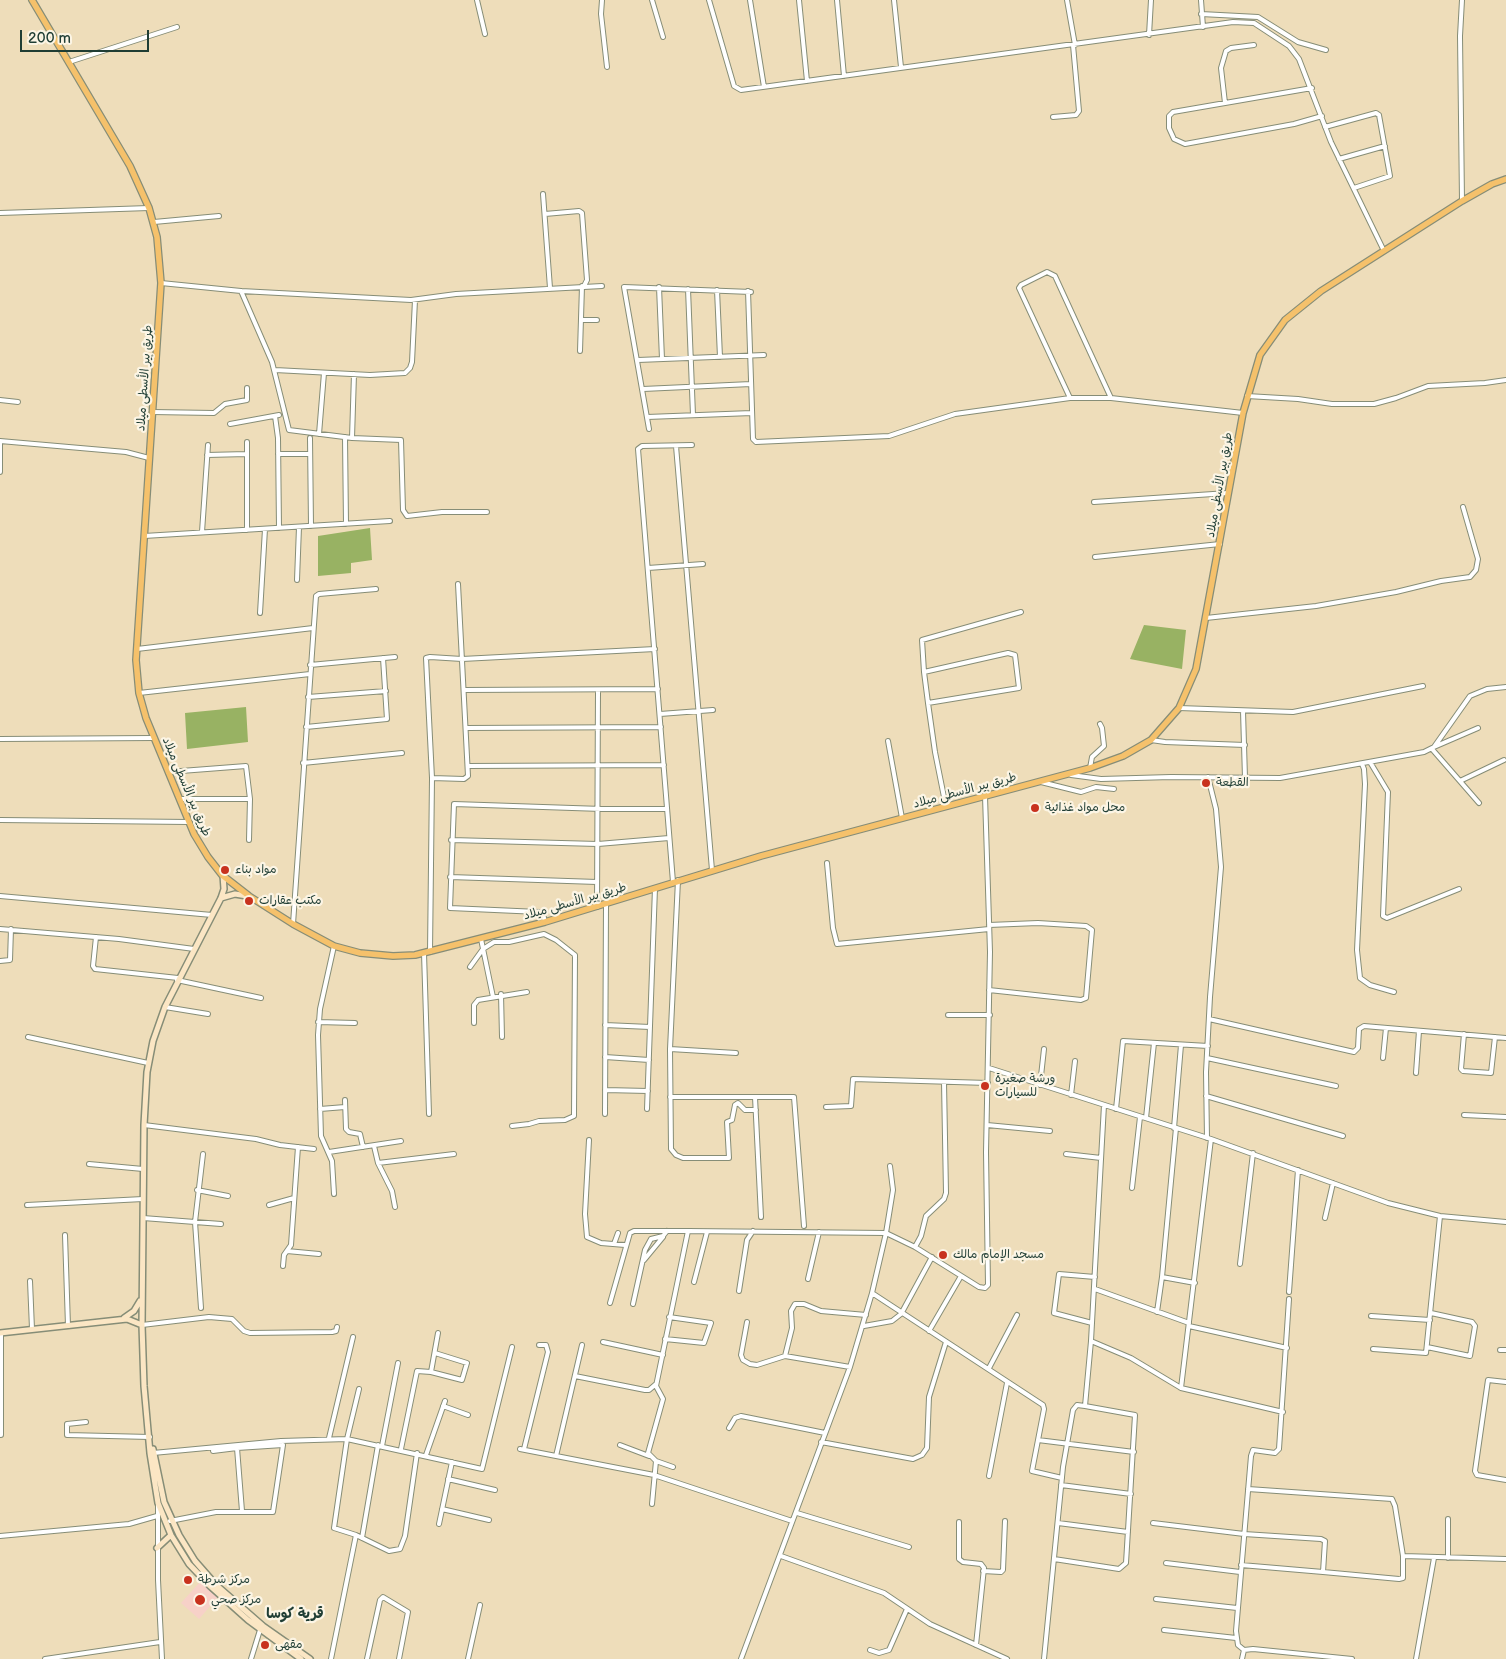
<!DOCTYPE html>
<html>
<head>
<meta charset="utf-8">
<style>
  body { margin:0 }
  #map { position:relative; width:1506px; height:1659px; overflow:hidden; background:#eeddba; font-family:"Balsamiq Sans",sans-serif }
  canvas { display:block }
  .scale { position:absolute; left:20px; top:30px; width:129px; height:22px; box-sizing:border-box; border:2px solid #1f3d34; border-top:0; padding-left:6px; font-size:15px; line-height:18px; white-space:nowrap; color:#1f3d34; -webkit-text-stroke:4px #fcf5e5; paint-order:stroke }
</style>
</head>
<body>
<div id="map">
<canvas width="1506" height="1659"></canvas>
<div class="scale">200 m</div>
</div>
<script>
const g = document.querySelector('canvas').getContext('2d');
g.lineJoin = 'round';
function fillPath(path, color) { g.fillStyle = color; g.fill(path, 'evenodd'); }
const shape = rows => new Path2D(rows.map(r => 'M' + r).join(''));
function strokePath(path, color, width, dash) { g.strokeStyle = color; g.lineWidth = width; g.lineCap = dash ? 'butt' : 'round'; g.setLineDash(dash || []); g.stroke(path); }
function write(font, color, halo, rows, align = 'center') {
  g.font = font + ' "Balsamiq Sans","Playpen Sans Arabic",sans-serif'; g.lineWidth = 4.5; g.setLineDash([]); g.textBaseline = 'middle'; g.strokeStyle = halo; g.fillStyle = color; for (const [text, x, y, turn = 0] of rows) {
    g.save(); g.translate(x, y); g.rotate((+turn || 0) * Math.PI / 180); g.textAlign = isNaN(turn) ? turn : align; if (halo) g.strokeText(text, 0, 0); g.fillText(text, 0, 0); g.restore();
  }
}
fillPath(shape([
  [200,1582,218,1597,199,1619,181,1603]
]), '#f7d1c8');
fillPath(shape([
  [370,528,372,560,351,563,351,573,318,576,318,536],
  [1144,625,1186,630,1182,669,1130,659],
  [246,707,248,742,187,749,185,713]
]), '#98b263');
const street = shape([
  [477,0,485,34],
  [602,0,601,14,607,67],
  [652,0,663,37],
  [709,0,734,86,741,90,1233,22,1254,23,1289,46,1299,59,1331,142,1384,251],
  [750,0,764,87],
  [799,0,807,81],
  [837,0,844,76],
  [894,0,901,67],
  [1067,0,1075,45],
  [1201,0,1203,27],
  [1462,0,1460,36,1462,201],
  [1201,14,1258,17,1298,42,1326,50],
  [1149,35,1151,0],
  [69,62,177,27],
  [1312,88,1173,112,1169,116,1169,128,1174,139,1185,144,1294,124,1322,116],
  [1225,103,1221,68,1226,51,1231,48,1254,45],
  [1053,117,1076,115,1079,111,1073,45],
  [1325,127,1376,113,1379,115,1390,176,1354,188],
  [1339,159,1385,146],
  [543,194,550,288],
  [0,213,149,208],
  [545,214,579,211,582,213,587,280,584,286],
  [154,222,219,216],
  [161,283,241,291,411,300,456,294,602,286],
  [659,287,662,359],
  [688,289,693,415],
  [717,290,720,357],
  [241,291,272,362,289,430,352,438,401,440,403,510,407,516,442,512,487,512],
  [748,291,753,439,756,442,889,436,955,414,1070,398,1111,398,1243,413],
  [581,320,597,320],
  [580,351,582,286],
  [638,360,764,355],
  [275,370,370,375,405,373,410,368,412,362,415,300],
  [643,389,751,384],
  [1247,396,1298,399,1332,404,1374,404,1396,398,1428,386,1485,383,1506,380],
  [1070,398,1019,288,1021,285,1047,272,1055,276,1111,398],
  [0,400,18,402],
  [152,412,214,413,225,404,247,400,247,388],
  [275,416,278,438,279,528],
  [647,417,752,413],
  [230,424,279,415],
  [649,429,624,287,751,292],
  [319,434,324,373],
  [345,437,346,524],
  [310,438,311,526],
  [352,438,354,374],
  [0,441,126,452,149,458],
  [247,442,247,530],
  [676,446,712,870],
  [278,454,310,454],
  [207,455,247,454],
  [0,472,0,441],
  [1094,502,1228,493],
  [202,532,208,445],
  [144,536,390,521],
  [1095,557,1220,544],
  [648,568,703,564],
  [297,580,299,527],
  [260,613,265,529],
  [1206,618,1316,606,1396,592,1441,581,1470,577,1476,570,1478,559,1463,507],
  [137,649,313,628],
  [310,665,395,657],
  [924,672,922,640,1021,612],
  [464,690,658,689],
  [139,693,310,674],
  [308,697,386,691],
  [928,703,1019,688,1015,655,1008,653,924,672,928,703,935,752,946,807],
  [1179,708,1293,712,1423,686],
  [1243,711,1245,778],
  [660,714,713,710],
  [306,727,387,719,383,658],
  [466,728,661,727],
  [0,739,154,738],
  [1151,740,1165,742,1245,745],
  [888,741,902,818],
  [1434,747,1478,728],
  [1432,749,1479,803],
  [1370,762,1388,792,1383,916,1387,918,1459,889],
  [303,763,402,753],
  [1362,764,1364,769,1365,784,1357,950,1360,978,1370,985,1394,992],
  [468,766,664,765],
  [1090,768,1092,757,1104,746,1102,728,1100,724],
  [168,772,246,766,250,799,249,840],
  [1071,775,1101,779,1171,777,1280,778,1424,752,1434,747,1470,696,1487,689,1506,687],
  [432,778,464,779,468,776,458,584],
  [1460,781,1504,760],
  [1041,782,1081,792,1096,787,1114,789],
  [180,799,250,799],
  [0,820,189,822],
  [451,840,598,844,669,838],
  [827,863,833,928,837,944,989,929],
  [450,877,597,882],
  [678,880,670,1049,671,1149,676,1155,683,1158,729,1158,727,1122,732,1120,735,1105,738,1103,745,1110,756,1110],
  [673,882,638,449,642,446,692,445],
  [0,896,212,915],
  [597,907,598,690],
  [545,922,543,914,539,912,450,908,454,804,602,809,666,809],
  [293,924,316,596,319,594,376,589],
  [989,925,1038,923,1086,926,1092,930,1086,998,1081,1000,989,990],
  [0,929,119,939,194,949],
  [96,937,93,966,95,969,178,978],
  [481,939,493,997],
  [430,952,432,778,426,658,430,657,462,659,655,649],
  [424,953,429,1114],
  [0,961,10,960,11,929],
  [470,967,483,949,494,942,509,942,544,934,556,940,575,955,574,1116,565,1120,539,1121,529,1124,512,1126],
  [177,980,261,998],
  [501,994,502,1037],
  [165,1007,208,1014],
  [948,1015,990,1015],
  [1209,1019,1354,1052,1358,1048,1359,1029,1364,1026,1506,1038],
  [318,1022,355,1023],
  [474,1023,474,1005,478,1000,527,992],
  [605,1025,650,1027],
  [1464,1034,1461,1069,1463,1071,1491,1073,1495,1037],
  [28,1037,148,1063],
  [670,1049,736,1053],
  [605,1057,649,1060],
  [1207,1058,1336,1086],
  [1383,1058,1386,1028],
  [989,1068,1211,1139,1388,1203,1440,1216,1506,1222],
  [1416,1073,1419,1031],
  [1040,1085,1044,1049],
  [605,1090,648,1091],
  [1071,1095,1075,1061],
  [1206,1096,1343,1136],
  [670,1097,794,1097,804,1226],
  [755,1097,761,1217],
  [345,1100,346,1129,349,1132,360,1134,363,1147],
  [1104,1105,1091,1341,1131,1358,1181,1388,1283,1412],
  [826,1107,851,1106,853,1079,988,1083],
  [320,1109,345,1107],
  [647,1109,655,888],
  [1116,1109,1123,1041,1208,1046],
  [605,1114,606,904],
  [1464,1115,1506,1117],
  [1146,1118,1154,1043],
  [144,1125,256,1139,280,1145,314,1149],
  [987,1125,1050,1131],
  [1174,1128,1181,1045],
  [1176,1128,1162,1277,1195,1283],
  [1207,1138,1206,1072,1210,997,1221,867,1216,809,1208,777],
  [589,1140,585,1214,587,1237,601,1243,625,1245],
  [374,1146,378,1163,392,1191,395,1207],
  [329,1152,401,1141],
  [1066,1154,1101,1158],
  [378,1163,454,1154],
  [89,1164,143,1169],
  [890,1166,893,1190,886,1233,872,1293,1043,1405,1044,1409,1032,1471,1062,1478],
  [1132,1188,1140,1117],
  [197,1190,228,1196],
  [334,1194,332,1161,321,1136,318,1035,320,1009,334,946],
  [27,1205,143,1199],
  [269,1205,294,1198],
  [143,1218,221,1224],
  [1325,1218,1333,1183],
  [65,1235,68,1326],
  [614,1244,618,1233],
  [915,1247,921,1236,926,1216,944,1199,946,1193,944,1082],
  [287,1251,319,1254],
  [644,1260,663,1237],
  [1240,1264,1253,1153],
  [283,1266,284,1255,291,1245,298,1147],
  [808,1279,819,1232],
  [30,1281,32,1329],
  [694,1282,707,1232],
  [1095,1289,1189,1323],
  [739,1291,747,1240,753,1231],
  [1289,1292,1298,1170],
  [610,1303,630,1233,634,1231,688,1231],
  [633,1304,645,1250,651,1239,663,1236,667,1231],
  [201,1308,195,1222,203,1154],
  [1157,1312,1162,1277],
  [1371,1316,1430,1320],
  [747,1322,741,1355,743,1360,750,1364,757,1365,785,1356,850,1367],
  [1092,1323,1054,1313,1059,1274,1095,1277],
  [142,1325,209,1317,232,1319,244,1331,250,1333,332,1332,336,1331,337,1327],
  [864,1326,892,1321,901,1314,932,1257],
  [1189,1326,1287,1348],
  [929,1331,961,1276],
  [665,1339,704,1343,711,1323,669,1317],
  [603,1342,663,1355],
  [1427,1347,1470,1356,1475,1326,1472,1322,1431,1313],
  [1373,1349,1426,1353,1440,1216],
  [1500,1350,1506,1350],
  [785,1356,792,1328,791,1311,795,1304,804,1304,821,1311,866,1315],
  [989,1368,1017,1315],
  [431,1372,462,1380,467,1363,435,1353],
  [575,1376,645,1390,649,1390,656,1384],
  [1506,1382,1488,1380,1475,1471,1477,1475,1506,1480],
  [1181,1388,1211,1139],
  [359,1389,347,1439,334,1528,356,1535,389,1551,400,1549,405,1536,417,1453],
  [443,1406,468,1415],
  [86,1422,67,1424,67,1435,150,1437],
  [729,1428,735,1418,741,1416,825,1433],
  [1,1435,1,1333],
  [329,1438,353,1337],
  [1038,1440,1134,1452],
  [821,1442,913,1459,922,1455,927,1448,929,1397,946,1342],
  [620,1445,649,1456],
  [382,1446,398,1363],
  [401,1449,417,1371,431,1372,438,1333],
  [520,1449,654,1475,792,1521],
  [524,1449,548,1352,546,1345,539,1345],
  [213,1451,237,1448],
  [153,1453,281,1441,347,1439,482,1469,512,1347],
  [426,1455,445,1401],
  [556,1456,582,1345],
  [656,1461,673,1467],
  [989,1476,1007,1383],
  [448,1479,495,1490],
  [1061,1485,1131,1494],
  [1248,1489,1392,1499,1395,1506,1403,1556,1403,1578,1399,1579,1323,1572],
  [652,1504,656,1461,648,1453,663,1399,656,1386,688,1231,886,1233,915,1247,979,1287,985,1288,988,1285,986,1152,990,952,985,796],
  [158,1505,158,1580,162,1659],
  [442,1509,489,1520],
  [797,1513,909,1547],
  [170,1521,216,1512,273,1512,283,1445,237,1448,242,1511],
  [959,1522,959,1559,963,1562,981,1564,984,1568,976,1645],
  [1058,1523,1128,1532],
  [1153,1523,1244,1534,1321,1539,1325,1541,1323,1572,1241,1565],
  [439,1524,452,1462],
  [0,1536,129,1524,157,1516],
  [362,1538,378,1445],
  [781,1556,884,1593,930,1624,1007,1659],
  [1403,1556,1506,1559],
  [1448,1558,1448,1519],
  [1054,1559,1119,1569,1126,1563,1135,1415,1085,1406],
  [1166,1563,1240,1572],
  [983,1571,1001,1572,1003,1570,1005,1521],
  [1156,1599,1237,1608],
  [1164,1630,1236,1638],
  [870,1650,879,1653,889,1650,907,1609],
  [1244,1650,1238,1645,1236,1631,1251,1456,1253,1450,1275,1453,1279,1449,1289,1299],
  [45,1659,160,1642],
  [251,1659,260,1630],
  [331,1659,356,1535],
  [367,1659,380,1600,383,1597,408,1612,399,1659],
  [468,1659,480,1605],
  [741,1659,850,1367,872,1293],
  [1044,1659,1063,1467,1073,1410,1077,1405,1085,1406,1091,1341],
  [1242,1659,1244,1650,1253,1649,1352,1659],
  [1416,1659,1434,1558]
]);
const secondary = shape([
  [223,875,224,889,221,898,165,1007,153,1041,147,1072,144,1125,142,1325,144,1386,150,1453,158,1503,171,1535,189,1564,210,1586,248,1620,301,1659],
  [221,898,235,894,247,896],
  [124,1318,134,1311,140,1301],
  [0,1333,127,1319,142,1325],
  [153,1449,164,1502,179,1535,195,1561,216,1585,263,1626,310,1659],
  [157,1548,171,1535]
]);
const primary = shape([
  [32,0,130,166,149,208,157,237,161,283,136,660,139,693,146,718,194,834,208,857,222,875,249,896,293,924,334,946,360,953,393,956,415,955,545,922,761,856,1090,768,1123,756,1151,740,1179,708,1196,669,1243,413,1260,355,1285,320,1321,291,1462,201,1492,184,1506,179]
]);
strokePath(street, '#868d77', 6);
strokePath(secondary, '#868d77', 8);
strokePath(primary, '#868d77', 8);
strokePath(street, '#fff', 4);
strokePath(secondary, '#fbe6c4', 5);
strokePath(primary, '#f5c16b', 5.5);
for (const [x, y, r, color] of [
  [1206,783,5,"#c8321e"],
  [1035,808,5,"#c8321e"],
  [225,870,5,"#c8321e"],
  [249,901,5,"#c8321e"],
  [985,1086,5,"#c8321e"],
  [943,1255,5,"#c8321e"],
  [188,1580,5,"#c8321e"],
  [200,1600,6,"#c8321e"],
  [265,1645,5,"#c8321e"]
]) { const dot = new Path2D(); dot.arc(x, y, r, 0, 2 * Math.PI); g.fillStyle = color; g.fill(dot); strokePath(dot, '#fcf5e5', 2); }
write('12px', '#1f3d34', '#fcf5e5', [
  ["طريق بير الأسطى ميلاد",145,378,-86],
  ["طريق بير الأسطى ميلاد",1220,485,-80],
  ["طريق بير الأسطى ميلاد",186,787,67],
  ["طريق بير الأسطى ميلاد",965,791,-15],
  ["طريق بير الأسطى ميلاد",575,902,-16]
]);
write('12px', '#1f3d34', '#fcf5e5', [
  ["القطعة",1216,783],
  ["محل مواد غذائية",1045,808],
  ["مواد بناء",235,870],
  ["مكتب عقارات",259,901],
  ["ورشة صغيرة",995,1079],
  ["للسيارات",995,1093],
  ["مسجد الإمام مالك",953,1255],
  ["مركز شرطة",198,1580],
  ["مركز صحي",211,1600],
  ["مقهى",275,1645]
], 'left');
write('bold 14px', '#1f3d34', '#fcf5e5', [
  ["قرية كوسا",295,1614]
]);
</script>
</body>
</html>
